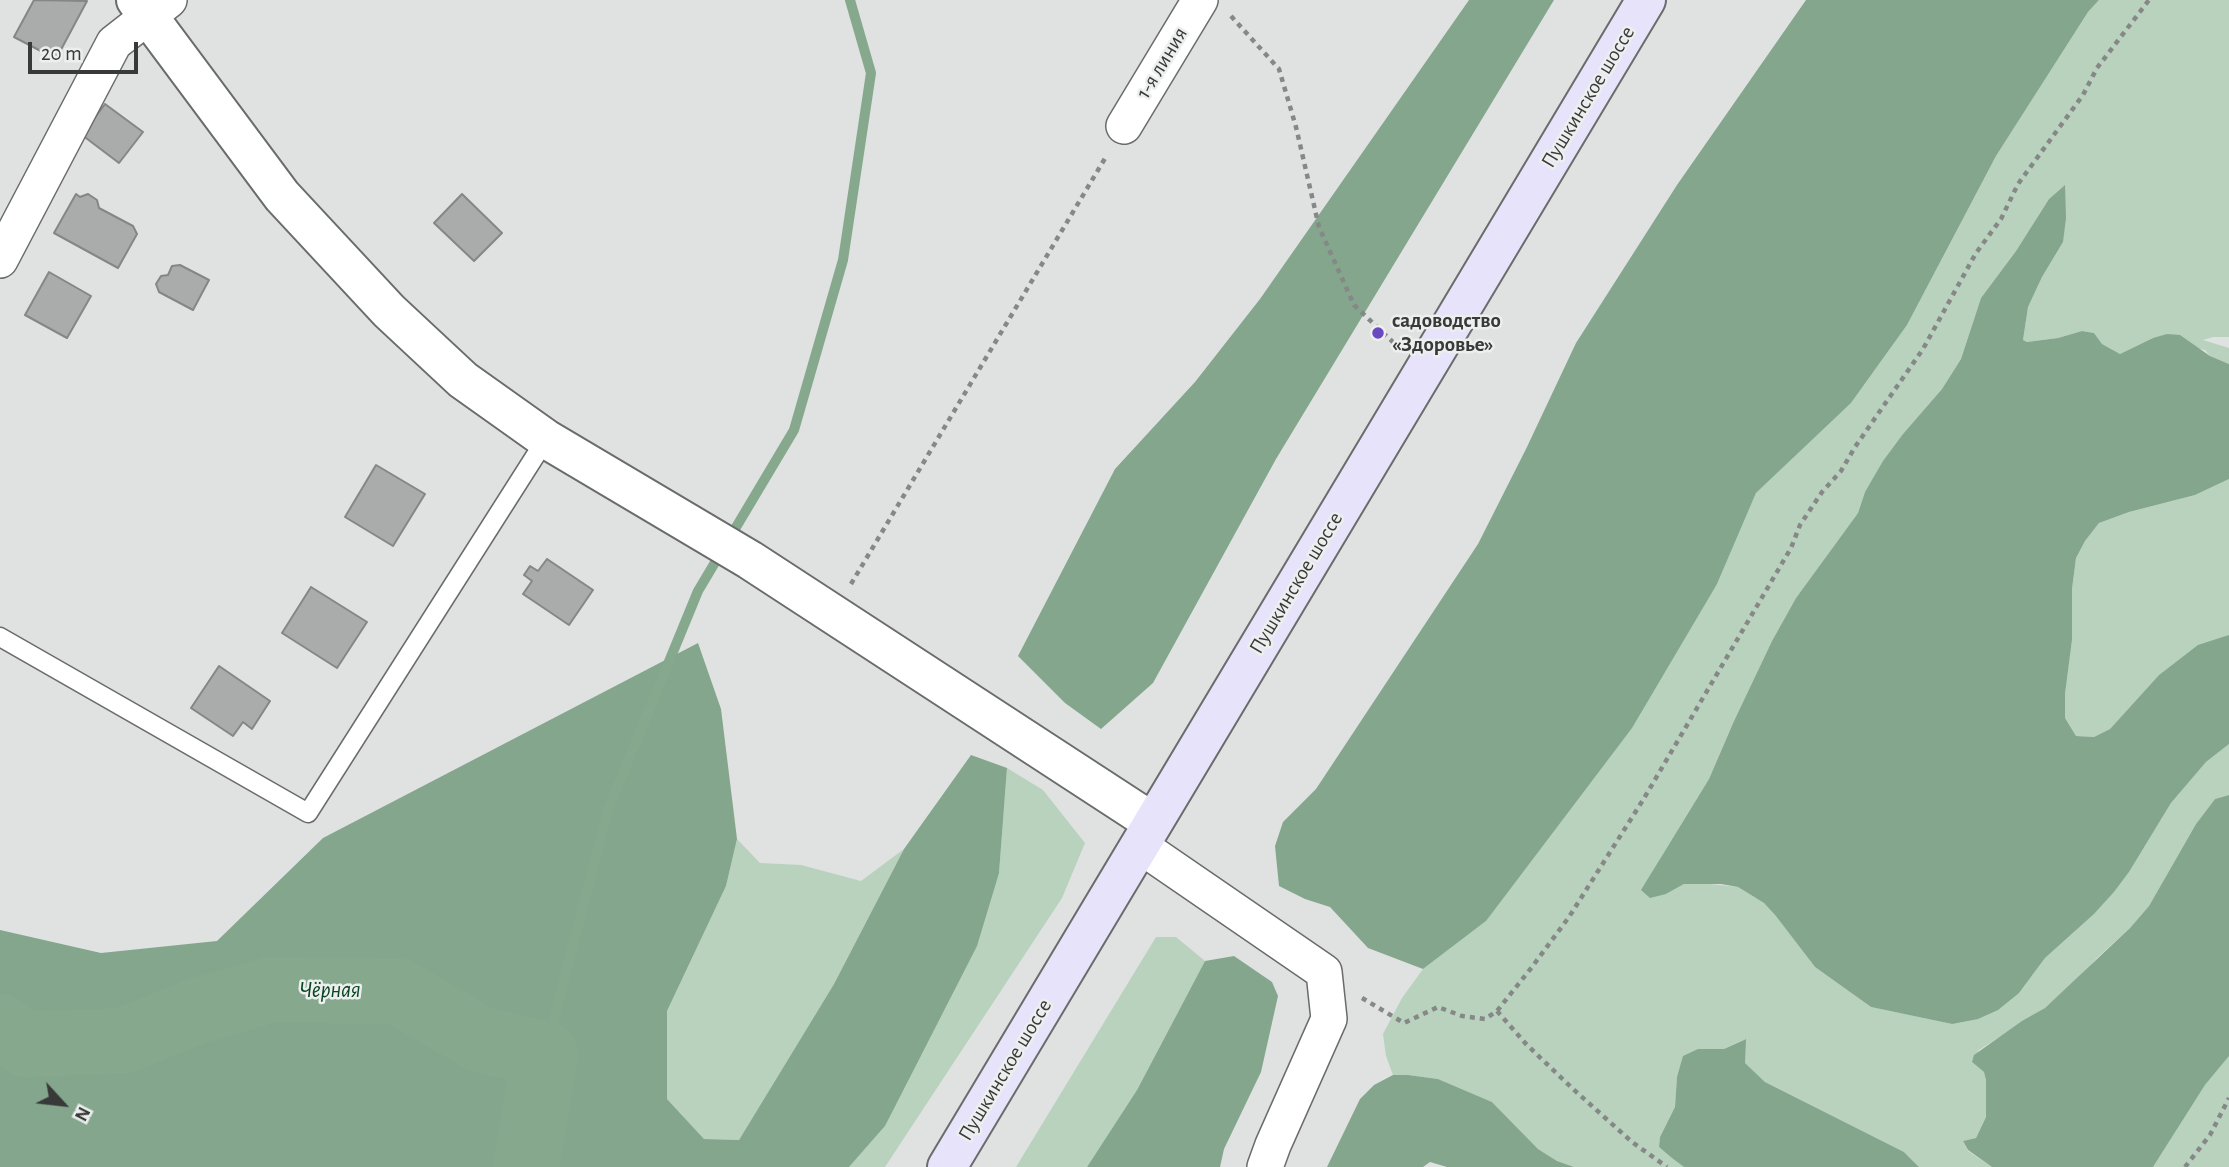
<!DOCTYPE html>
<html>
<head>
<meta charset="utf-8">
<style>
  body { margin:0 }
  #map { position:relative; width:2229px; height:1167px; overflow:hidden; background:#dfe2e0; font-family:"Alegreya Sans",sans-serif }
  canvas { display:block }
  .north { position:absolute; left:28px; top:1069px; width:70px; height:70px; -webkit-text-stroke:5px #ecefed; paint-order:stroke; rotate:117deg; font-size:19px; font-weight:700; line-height:28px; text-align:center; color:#383939 }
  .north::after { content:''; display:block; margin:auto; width:24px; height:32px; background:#383939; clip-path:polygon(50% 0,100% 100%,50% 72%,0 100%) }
  .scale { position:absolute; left:28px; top:42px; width:110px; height:32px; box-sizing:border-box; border:4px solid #383939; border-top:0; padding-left:9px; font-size:21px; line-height:24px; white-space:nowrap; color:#383939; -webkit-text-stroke:5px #ecefed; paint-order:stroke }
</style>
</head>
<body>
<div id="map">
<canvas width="2229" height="1167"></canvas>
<div class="north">N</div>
<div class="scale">20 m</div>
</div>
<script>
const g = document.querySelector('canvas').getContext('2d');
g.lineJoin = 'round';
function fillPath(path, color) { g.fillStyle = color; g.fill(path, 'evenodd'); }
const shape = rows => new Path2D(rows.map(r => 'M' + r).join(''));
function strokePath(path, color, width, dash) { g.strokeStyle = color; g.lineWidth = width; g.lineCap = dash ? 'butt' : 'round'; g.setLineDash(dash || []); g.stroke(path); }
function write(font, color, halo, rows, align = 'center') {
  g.font = font + ' "Alegreya Sans",sans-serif'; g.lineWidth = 5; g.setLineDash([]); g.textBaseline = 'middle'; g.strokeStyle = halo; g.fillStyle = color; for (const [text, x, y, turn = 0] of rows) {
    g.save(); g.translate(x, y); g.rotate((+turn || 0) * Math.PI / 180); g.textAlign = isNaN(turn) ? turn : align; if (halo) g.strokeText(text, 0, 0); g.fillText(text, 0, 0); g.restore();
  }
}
fillPath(shape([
  [2099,0,2229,0,2229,337,2213,337,2203,340,2229,348,2229,364,2210,356,2205,350,2153,338,2120,354,2102,344,2094,333,2082,331,2058,338,2027,342,2023,340,2028,307,2042,277,2063,242,2064,186,2049,199,2016,251,1981,298,1961,359,1942,389,1903,434,1865,492,1858,513,1796,598,1772,641,1734,721,1709,779,1660,859,1666,894,1684,884,1701,883,1738,887,1764,903,1777,916,1815,967,1871,1007,1952,1024,2019,993,2045,958,2094,914,2114,892,2129,872,2171,803,2206,762,2229,744,2229,795,2215,799,2196,824,2149,906,2130,928,2097,958,2072,985,2045,1008,1979,1050,1972,1062,1984,1072,1986,1080,1986,1117,1976,1138,1963,1141,1968,1151,1992,1167,1919,1167,1904,1152,1765,1082,1745,1063,1745,1039,1724,1049,1698,1049,1677,1077,1675,1107,1660,1137,1659,1147,1684,1167,1574,1167,1557,1161,1538,1149,1492,1102,1438,1079,1408,1075,1393,1075,1386,1056,1383,1034,1402,998,1423,969,1486,921,1717,584,1756,493,1851,403,1907,325,1996,156,2088,12],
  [2229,479,2229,635,2183,657,2159,675,2110,729,2094,737,2076,736,2065,718,2065,694,2072,640,2072,589,2076,558,2085,541,2099,523,2129,512,2195,495],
  [1007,768,1043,790,1085,843,1062,898,885,1167,849,1167,885,1126,999,873],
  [737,839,760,863,801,865,861,881,904,849,834,984,739,1140,704,1139,667,1099,667,1011,726,886],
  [1156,937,1176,937,1205,961,1137,1090,1087,1167,1016,1167],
  [2229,1056,2229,1167,2153,1167,2205,1085]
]), '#b8d2be');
fillPath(shape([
  [1469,0,1554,0,1276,459,1153,683,1101,729,1065,703,1018,656,1115,469,1195,382,1260,299],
  [1806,0,2099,0,2088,12,1996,156,1907,325,1851,403,1756,493,1717,584,1632,728,1486,921,1423,969,1368,948,1330,907,1305,899,1279,886,1275,846,1283,822,1316,789,1478,544,1526,449,1576,343,1677,185],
  [2065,185,2066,218,2063,242,2042,277,2028,307,2023,340,2027,342,2058,338,2082,331,2094,333,2102,344,2120,354,2153,338,2167,334,2180,335,2210,356,2229,364,2229,479,2195,495,2129,512,2099,523,2085,541,2076,558,2072,589,2072,640,2065,694,2065,718,2076,736,2094,737,2110,729,2159,675,2198,645,2229,635,2229,744,2206,762,2171,803,2129,872,2114,892,2094,914,2045,958,2019,993,1998,1010,1978,1019,1952,1024,1871,1007,1815,967,1776,916,1764,903,1738,887,1721,884,1684,884,1666,894,1650,898,1641,890,1709,779,1734,721,1772,641,1796,598,1858,513,1865,492,1883,461,1903,434,1942,389,1961,359,1981,298,2016,251,2049,199],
  [698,643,721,709,737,839,726,886,667,1011,667,1099,704,1139,739,1140,834,984,904,849,971,755,1007,768,999,873,977,946,885,1126,849,1167,0,1167,0,930,101,953,217,941,323,838],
  [2229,795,2229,1056,2205,1085,2153,1167,1992,1167,1968,1150,1963,1141,1976,1138,1986,1117,1986,1080,1984,1072,1972,1062,1974,1055,2022,1021,2045,1008,2130,928,2149,906,2196,824,2215,799],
  [1234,956,1272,982,1278,996,1261,1072,1224,1149,1220,1167,1087,1167,1137,1090,1205,961],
  [1746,1039,1745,1063,1765,1082,1904,1152,1919,1167,1684,1167,1672,1158,1659,1147,1660,1137,1675,1107,1677,1077,1683,1056,1698,1049,1724,1049],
  [1393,1075,1408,1075,1438,1079,1492,1102,1538,1149,1557,1161,1574,1167,1447,1167,1430,1162,1423,1167,1327,1167,1360,1099,1374,1085]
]), '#83a68c');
strokePath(shape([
  [545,1054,608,810,698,591,794,430,843,260,871,73,850,0]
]), '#86a98e', 10);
strokePath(shape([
  [0,1027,26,1044,123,1041,197,1011,270,990,398,991,482,1040,545,1054,526,1167]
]), '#86a98e', 66);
const building = shape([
  [34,0,87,1,56,59,14,37,34,0],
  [105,104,143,132,119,163,82,135,105,104],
  [76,194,80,197,88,194,97,200,99,208,133,226,137,234,118,268,54,233,76,194],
  [462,194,502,233,474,261,434,223,462,194],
  [180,265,209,280,193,310,159,292,156,284,161,276,168,275,172,266,180,265],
  [49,272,91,296,67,338,25,315,49,272],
  [376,465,425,494,393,546,345,517,376,465],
  [547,559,593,590,569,625,523,594,532,581,524,575,530,566,538,571,547,559],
  [311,587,367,622,337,668,282,633,311,587],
  [219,666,270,701,252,729,243,722,233,736,191,708,219,666]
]);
fillPath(building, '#a9acaa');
strokePath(building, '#848785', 2);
const service = shape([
  [0,637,308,813,546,439]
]);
const minor = shape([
  [1124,126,1200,0],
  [0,260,114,43,169,0],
  [1139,845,1324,972,1329,1019,1273,1145,1265,1167]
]);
const tertiary = shape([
  [136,0,282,196,389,311,463,380,546,439,750,560,1152,822]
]);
const secondary = shape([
  [947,1167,1646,0]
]);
strokePath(service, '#6a6c6b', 21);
strokePath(minor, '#6a6c6b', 38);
strokePath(tertiary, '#6a6c6b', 42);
strokePath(secondary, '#6a6c6b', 42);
strokePath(shape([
  [1231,16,1279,69,1296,127,1319,227,1354,305,1397,346],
  [851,584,1107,155],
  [1362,998,1404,1023,1438,1007,1462,1016,1485,1019,1497,1011,1532,967,1569,917,1643,800,1791,548,1800,525,1822,492,1841,471,1855,447,1923,349,1976,253,2001,219,2018,184,2083,95,2097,68,2149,0],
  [1497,1011,1526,1044,1572,1088,1632,1142,1667,1167],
  [2185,1167,2210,1135,2229,1098]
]), '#868887', 4.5, [5, 5]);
strokePath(service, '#fff', 18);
strokePath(minor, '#fff', 35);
strokePath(tertiary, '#fff', 38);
strokePath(secondary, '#e7e3fb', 38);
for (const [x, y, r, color] of [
  [1378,333,7,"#6849c2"]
]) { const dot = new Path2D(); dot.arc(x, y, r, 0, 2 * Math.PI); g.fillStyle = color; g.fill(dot); strokePath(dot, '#ecefed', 2.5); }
write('21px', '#383939', '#ecefed', [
  ["1-я линия",1162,63,-59],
  ["Пушкинское шоссе",1588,97,-59],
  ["Пушкинское шоссе",1296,583,-59],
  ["Пушкинское шоссе",1005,1070,-59]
]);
write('bold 21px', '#383939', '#ecefed', [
  ["садоводство",1392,321],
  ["«Здоровье»",1392,345]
], 'left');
write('italic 23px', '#074422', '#ecefed', [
  ["Чёрная",330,990]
]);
</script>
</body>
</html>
